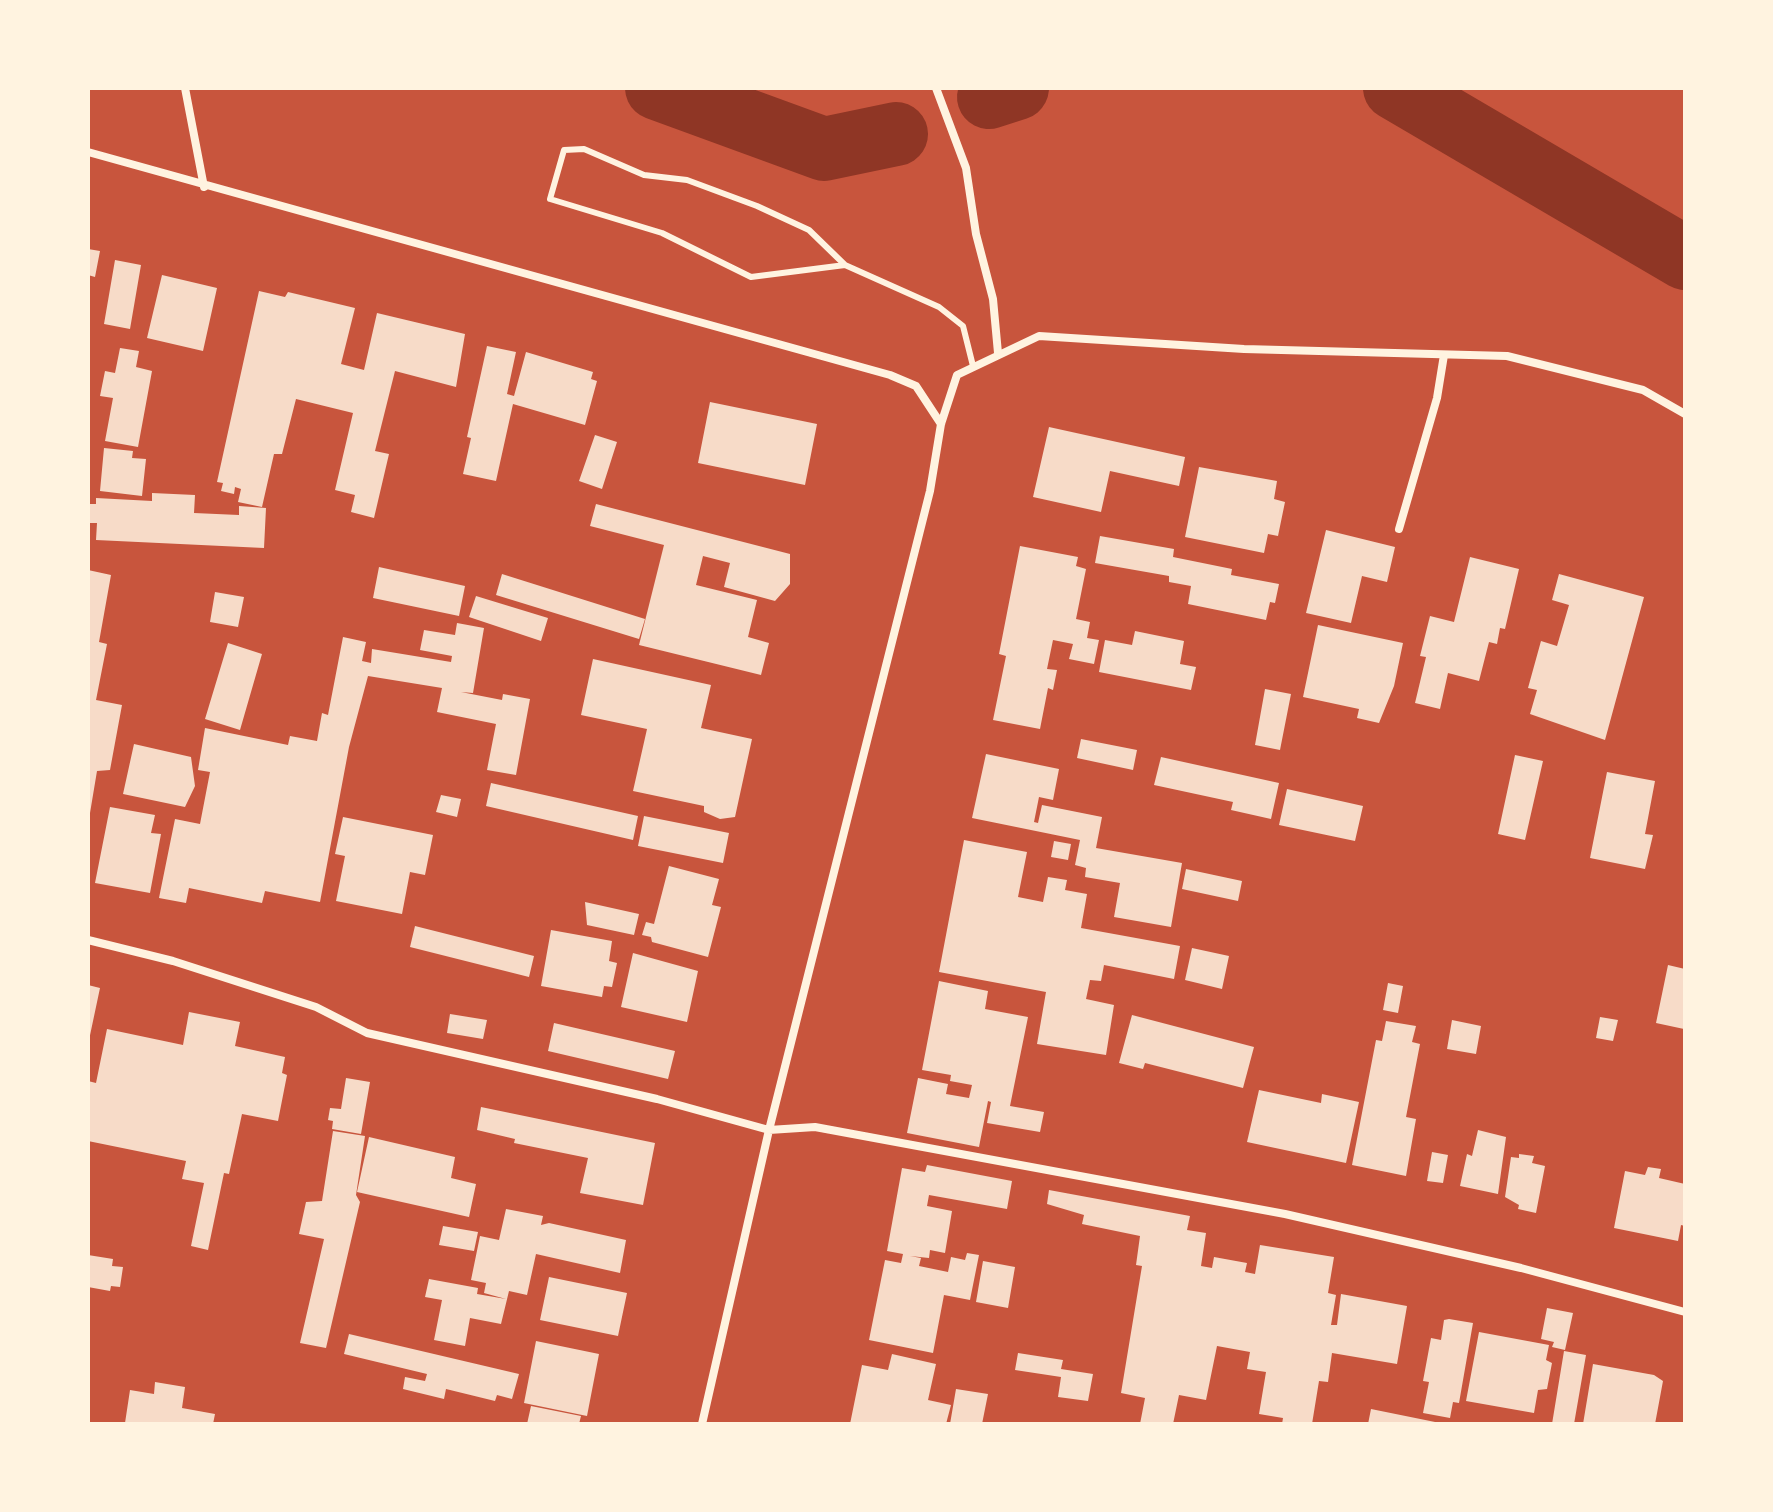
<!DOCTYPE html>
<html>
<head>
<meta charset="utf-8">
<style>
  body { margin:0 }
  #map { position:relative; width:1773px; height:1512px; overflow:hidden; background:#c8553d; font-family:Lato,sans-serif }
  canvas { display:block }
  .frame { position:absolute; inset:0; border:90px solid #fff3e0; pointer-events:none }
</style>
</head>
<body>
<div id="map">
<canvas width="1773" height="1512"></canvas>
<div class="frame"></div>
</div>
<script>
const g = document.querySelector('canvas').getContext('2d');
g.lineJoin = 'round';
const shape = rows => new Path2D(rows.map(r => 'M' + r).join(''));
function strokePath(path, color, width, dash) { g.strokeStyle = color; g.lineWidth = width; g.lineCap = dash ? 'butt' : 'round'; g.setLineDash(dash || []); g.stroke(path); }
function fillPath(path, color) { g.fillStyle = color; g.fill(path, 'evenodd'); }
strokePath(shape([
  [657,88,824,149,896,134],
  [1395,88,1685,258],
  [989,97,1017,88]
]), '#8f3625', 64);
fillPath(shape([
  [88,249,100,251,95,277,88,275],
  [115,260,141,265,130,329,104,324],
  [162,275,217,288,203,351,147,338],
  [259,291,285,297,288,292,355,308,341,364,364,370,377,313,465,334,456,387,395,371,375,451,389,454,374,518,351,512,355,495,335,490,353,413,296,399,282,454,274,454,262,507,238,502,241,489,235,487,234,494,221,491,223,483,217,482],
  [487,346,516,352,507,394,514,396,526,352,593,372,591,379,597,381,585,425,513,404,496,481,463,474,471,438,467,437],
  [120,348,139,351,136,367,152,371,138,447,105,441,113,398,100,396,105,371,115,373],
  [710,402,817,424,805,485,698,463],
  [1049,427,1185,457,1179,486,1110,471,1101,512,1033,497],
  [595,435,617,442,602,489,579,481],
  [104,448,133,451,132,458,146,459,142,496,100,491],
  [1199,467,1277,481,1274,499,1285,502,1278,536,1268,534,1264,553,1185,537],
  [152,493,195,495,194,513,239,515,239,506,266,508,264,548,96,540,97,523,88,523,88,504,96,504,96,498,152,501],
  [596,504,790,554,790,584,775,601,724,587,730,563,703,556,696,585,757,600,748,637,769,643,761,675,639,645,664,545,590,526],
  [1326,530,1395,547,1387,582,1362,576,1351,623,1306,613],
  [1100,536,1174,549,1173,557,1232,569,1231,575,1279,584,1275,603,1270,602,1266,620,1188,604,1191,586,1169,582,1169,576,1095,563],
  [1020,546,1078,557,1076,566,1086,569,1076,619,1090,622,1087,638,1099,640,1094,664,1069,659,1073,644,1053,640,1047,669,1057,670,1053,690,1048,688,1040,729,993,720,1006,656,999,654],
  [1470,557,1519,569,1505,629,1500,628,1497,644,1489,642,1479,681,1448,673,1440,709,1415,703,1426,657,1420,656,1430,616,1454,622],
  [379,567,465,586,459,616,373,598],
  [88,570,111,575,99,642,107,644,96,700,122,705,110,770,97,771,90,813],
  [502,574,645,619,639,639,496,595],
  [1559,574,1644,597,1605,740,1530,714,1537,690,1528,688,1541,641,1557,646,1569,605,1552,600],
  [215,592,244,597,238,627,210,622],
  [476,596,548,618,541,641,469,617],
  [457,623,484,628,473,693,461,692,502,700,503,694,530,699,516,775,487,770,496,724,437,712,442,688,368,676,349,747,320,902,265,891,262,903,189,888,186,903,159,898,175,819,200,824,210,772,198,770,205,728,288,745,290,736,317,741,322,713,328,715,343,637,366,642,362,661,371,663,372,649,451,662,452,656,420,650,424,630,455,635],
  [1318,625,1403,643,1394,686,1379,723,1357,718,1359,709,1303,697],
  [1135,631,1184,641,1180,664,1196,667,1191,690,1099,672,1105,640,1132,645],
  [228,643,262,654,240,730,205,719],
  [593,659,711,685,701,728,752,739,735,817,720,819,704,812,704,806,633,791,647,729,581,715],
  [1265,689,1291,694,1280,750,1255,745],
  [1081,739,1137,750,1133,770,1077,758],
  [134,744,191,757,195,786,185,807,123,794],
  [986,754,1059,769,1053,800,1039,797,1034,822,1038,823,1042,805,1102,817,1096,848,1182,863,1171,927,1114,917,1120,883,1085,877,1086,868,1075,865,1080,840,972,818],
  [1515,755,1543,761,1525,840,1498,834],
  [1161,757,1279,783,1271,819,1231,810,1233,802,1154,785],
  [1607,772,1655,781,1645,834,1653,835,1645,869,1590,858],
  [491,783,638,816,633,840,486,806],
  [1287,789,1363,806,1355,841,1279,825],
  [441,795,461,799,457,817,436,812],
  [110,807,155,815,151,833,161,834,150,893,95,883],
  [644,816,729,833,723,863,638,846],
  [343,817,433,835,425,875,410,872,402,914,336,901,345,856,335,854],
  [964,840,1027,852,1018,897,1043,902,1048,877,1067,880,1065,890,1087,894,1081,928,1180,946,1174,979,1104,965,1101,981,1090,980,1086,999,1114,1005,1106,1055,1037,1044,1046,992,939,972],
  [1054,841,1071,844,1068,860,1051,857],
  [669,866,719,879,712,905,721,907,708,957,652,942,651,937,642,935,646,922,654,924],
  [1186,869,1242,881,1238,901,1182,889],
  [585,902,639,914,634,935,587,925],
  [415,926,534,956,529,977,410,947],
  [551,930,612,941,609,961,617,963,612,987,604,986,602,997,541,986],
  [1192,948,1229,956,1222,989,1185,980],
  [633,953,698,971,687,1022,621,1007],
  [1668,965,1685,969,1684,1029,1656,1023],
  [939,981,988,991,985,1009,1028,1017,1010,1106,1044,1112,1040,1132,987,1123,991,1102,988,1101,979,1147,907,1133,918,1078,948,1084,946,1094,969,1098,972,1085,950,1081,951,1075,922,1070],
  [1388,983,1403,986,1398,1013,1383,1010],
  [88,985,100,988,89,1040,88,1040],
  [189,1012,240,1022,235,1046,285,1057,282,1073,287,1075,278,1121,242,1114,229,1174,224,1173,208,1250,191,1246,204,1183,182,1179,186,1161,88,1141,88,1081,96,1083,107,1029,183,1045],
  [450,1014,487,1020,483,1039,447,1033],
  [1132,1015,1254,1047,1243,1088,1145,1063,1143,1069,1119,1063],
  [1600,1017,1618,1020,1613,1041,1596,1038],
  [1452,1020,1481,1026,1476,1054,1447,1049],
  [1386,1021,1416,1026,1412,1042,1420,1044,1406,1117,1416,1119,1406,1176,1352,1165,1376,1040,1382,1041],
  [554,1023,675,1051,668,1079,548,1051],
  [346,1078,370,1082,361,1134,332,1129,333,1121,328,1120,330,1108,341,1109],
  [1259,1090,1321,1103,1322,1094,1359,1102,1346,1163,1247,1142],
  [481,1107,655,1143,643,1205,580,1193,588,1158,514,1143,515,1139,477,1130],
  [1478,1130,1506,1137,1498,1194,1460,1186,1467,1154,1472,1156],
  [333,1131,365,1136,356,1195,360,1202,326,1348,300,1343,324,1239,299,1234,306,1202,322,1201],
  [369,1137,455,1157,451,1178,476,1184,469,1217,357,1192],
  [1432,1152,1448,1155,1443,1183,1427,1181],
  [1519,1154,1534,1156,1532,1163,1545,1166,1536,1213,1518,1209,1519,1205,1505,1197,1511,1157,1519,1158],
  [927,1165,1012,1181,1007,1209,929,1195,927,1206,952,1211,945,1253,930,1250,929,1258,910,1256,921,1258,919,1266,948,1272,951,1257,965,1260,967,1253,979,1255,970,1300,944,1295,933,1353,869,1340,885,1260,901,1263,903,1254,887,1251,902,1168,925,1172],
  [1648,1167,1661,1169,1659,1178,1685,1184,1685,1226,1681,1225,1678,1241,1614,1228,1625,1171,1645,1175],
  [1049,1190,1190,1216,1187,1230,1206,1233,1201,1266,1212,1268,1214,1257,1247,1263,1245,1272,1255,1274,1260,1245,1334,1257,1328,1293,1336,1295,1331,1325,1337,1325,1341,1294,1407,1306,1397,1364,1332,1353,1328,1382,1319,1381,1312,1424,1282,1424,1283,1418,1259,1414,1266,1372,1247,1369,1250,1352,1217,1346,1206,1400,1179,1395,1173,1424,1140,1424,1145,1398,1121,1393,1142,1266,1136,1265,1140,1236,1082,1224,1084,1215,1047,1204],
  [506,1209,543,1216,541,1225,549,1223,626,1240,620,1273,536,1254,527,1295,509,1291,501,1324,470,1318,465,1346,434,1340,442,1300,425,1297,429,1279,478,1288,477,1294,506,1299,484,1293,486,1283,471,1280,480,1236,499,1240],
  [443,1226,478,1232,474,1251,439,1245],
  [88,1255,113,1259,112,1266,123,1267,120,1287,111,1286,110,1291,88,1287],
  [983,1261,1015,1267,1008,1308,976,1302],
  [549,1277,627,1293,618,1336,540,1320],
  [1547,1308,1573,1313,1565,1350,1552,1347,1554,1342,1541,1339],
  [1449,1319,1473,1323,1459,1403,1453,1402,1450,1418,1423,1413,1429,1382,1423,1381,1431,1338,1441,1340,1444,1320],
  [1479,1332,1549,1345,1546,1360,1552,1363,1547,1389,1538,1390,1534,1413,1466,1401],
  [349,1334,519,1374,512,1399,497,1395,495,1401,446,1389,444,1399,403,1389,405,1377,425,1381,427,1374,344,1354],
  [536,1341,599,1354,587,1416,524,1403],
  [1564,1351,1586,1355,1574,1424,1552,1424],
  [1018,1353,1063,1360,1061,1369,1093,1374,1088,1401,1058,1397,1061,1377,1015,1370],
  [892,1354,936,1364,928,1400,951,1405,946,1424,850,1424,862,1365,888,1370],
  [1593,1364,1654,1375,1663,1381,1655,1424,1583,1424],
  [155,1382,185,1387,182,1408,215,1414,213,1424,125,1423,130,1390,154,1394],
  [956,1389,988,1394,982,1424,950,1424],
  [531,1406,581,1416,579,1424,527,1424],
  [1371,1409,1440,1423,1440,1424,1368,1424]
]), '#f7dbc8');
strokePath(shape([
  [845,265,751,277,662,233,550,199,564,150,584,149,644,175,687,180,757,206,809,230,845,265,939,307,963,326,973,366]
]), '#fff3e0', 6);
strokePath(shape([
  [185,88,204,187],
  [936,88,966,168,976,234,993,299,998,353],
  [88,152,890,375,916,386,941,424],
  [1399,529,1437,398,1444,355],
  [88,940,173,961,316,1007,367,1033,657,1099,769,1130,815,1127,1285,1214,1521,1268,1685,1312],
  [702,1424,769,1130,930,491,941,424,957,375,1039,336,1244,349,1507,356,1643,390,1685,414]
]), '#fff3e0', 8);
</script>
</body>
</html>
